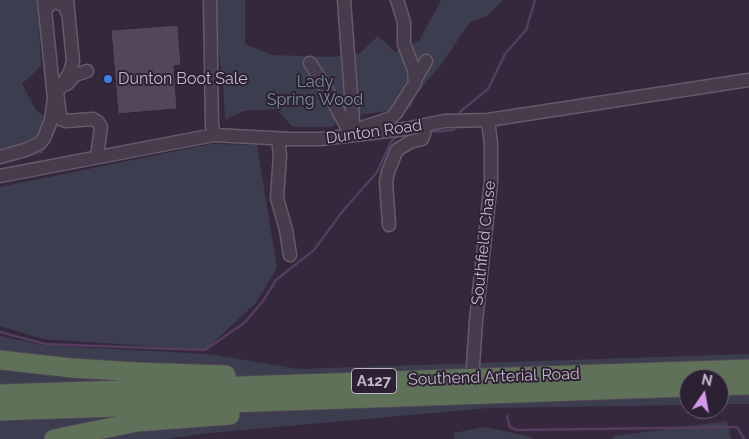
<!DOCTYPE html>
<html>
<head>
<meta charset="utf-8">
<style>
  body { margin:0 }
  #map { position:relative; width:749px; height:439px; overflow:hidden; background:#36283c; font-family:Raleway,sans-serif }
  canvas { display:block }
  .north { position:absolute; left:679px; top:369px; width:50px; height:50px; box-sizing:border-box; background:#2c2132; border:1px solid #685d6e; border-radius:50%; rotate:12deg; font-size:14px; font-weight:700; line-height:20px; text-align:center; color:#c3b8c7 }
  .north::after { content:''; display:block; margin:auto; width:18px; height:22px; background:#d499eb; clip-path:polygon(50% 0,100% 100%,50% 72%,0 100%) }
</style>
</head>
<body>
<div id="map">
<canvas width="749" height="439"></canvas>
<div class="north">N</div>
</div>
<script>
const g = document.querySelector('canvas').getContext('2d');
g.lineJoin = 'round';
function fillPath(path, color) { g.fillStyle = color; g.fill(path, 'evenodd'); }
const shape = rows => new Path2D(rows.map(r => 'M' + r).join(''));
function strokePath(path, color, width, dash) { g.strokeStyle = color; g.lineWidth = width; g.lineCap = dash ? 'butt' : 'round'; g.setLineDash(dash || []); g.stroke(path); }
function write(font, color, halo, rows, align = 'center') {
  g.font = font + ' Raleway,sans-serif'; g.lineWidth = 4; g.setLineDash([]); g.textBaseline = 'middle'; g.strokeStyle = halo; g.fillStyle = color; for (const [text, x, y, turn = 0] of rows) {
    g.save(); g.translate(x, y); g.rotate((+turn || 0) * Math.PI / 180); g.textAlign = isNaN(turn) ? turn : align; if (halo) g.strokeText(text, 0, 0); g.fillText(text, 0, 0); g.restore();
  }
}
fillPath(shape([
  [0,0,38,0,41,66,22,84,36,110,58,127,43,153,0,165],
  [214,0,245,0,245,44,272,55,333,57,360,53,378,36,395,52,419,41,441,0,503,0,487,16,470,22,441,65,415,95,411,108,358,115,338,119,333,127,293,127,276,109,243,111,225,120,223,83,218,46,215,42],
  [211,144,257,145,277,268,256,303,205,350,43,339,0,326,0,187],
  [0,336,42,345,208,354,298,369,749,354,749,404,719,404,719,379,689,379,689,405,488,408,199,434,166,439,0,439],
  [727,421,731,439,612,439,615,436],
  [484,427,532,437,533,439,454,439,454,433]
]), '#3c3d4f');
strokePath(shape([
  [459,114,461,111,488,89,505,54,526,30,535,0],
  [429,132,453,130,457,126],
  [0,332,45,344,205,350,244,323,263,301,276,280,314,250,342,212,377,172,391,142,399,134],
  [507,416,510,427,517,430,737,427,744,439]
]), '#543c5f', 2.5);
const building = shape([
  [178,25,181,65,174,66,177,109,118,114,111,30,178,25]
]);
fillPath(building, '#54455b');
strokePath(building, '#2e2334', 1);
const minor = shape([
  [67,0,73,61,70,72,57,93,60,115,61,119,66,121,93,119,98,122,101,127,97,157],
  [210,0,212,125,214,135],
  [344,0,354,135],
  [45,12,49,5,55,2,64,5,68,14],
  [310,63,326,88,351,135],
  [415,80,426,61],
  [67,84,75,75,87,71],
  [364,134,364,127,391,118,396,113,415,83,414,70,404,44,404,22,397,0],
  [278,139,280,155,277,198,286,230,290,255],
  [0,157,25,150,40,143,44,138,51,120,54,98,44,0],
  [0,176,214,135,290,139,321,139,405,129,444,121,488,120,749,80],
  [389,225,386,181,388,172,397,150,410,142,422,139,424,134,424,125],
  [473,366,476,321,491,181,491,144,488,120]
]);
const highway = shape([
  [0,360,72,368,138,372,226,375],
  [719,386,749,385],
  [0,394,749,369],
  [0,411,689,387],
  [54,439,137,422,230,415]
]);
strokePath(minor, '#655a6a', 15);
strokePath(highway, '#4f4454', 21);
strokePath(minor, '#473c4c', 12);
strokePath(highway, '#60715a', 19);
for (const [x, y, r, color] of [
  [108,79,5,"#3f7fe0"]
]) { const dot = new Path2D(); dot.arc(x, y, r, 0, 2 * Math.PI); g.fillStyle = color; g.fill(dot); strokePath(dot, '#2c2132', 2); }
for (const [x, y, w] of [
  [374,381,45]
]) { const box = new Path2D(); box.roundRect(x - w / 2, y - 12.5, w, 25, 4); g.fillStyle = '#2c2132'; g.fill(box); strokePath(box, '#c3b8c7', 1); }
write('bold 15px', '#c3b8c7', null, [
  ["A127",374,381]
]);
write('16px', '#c3b8c7', '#2c2132', [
  ["Dunton Boot Sale",118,79]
], 'left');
write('16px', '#798f9a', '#2c2132', [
  ["Lady",315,82],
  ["Spring Wood",315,100]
]);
write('16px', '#c3b8c7', '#2c2132', [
  ["Dunton Road",374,132,-8],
  ["Southfield Chase",484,243,-84],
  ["Southend Arterial Road",494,377,-2]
]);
</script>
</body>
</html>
